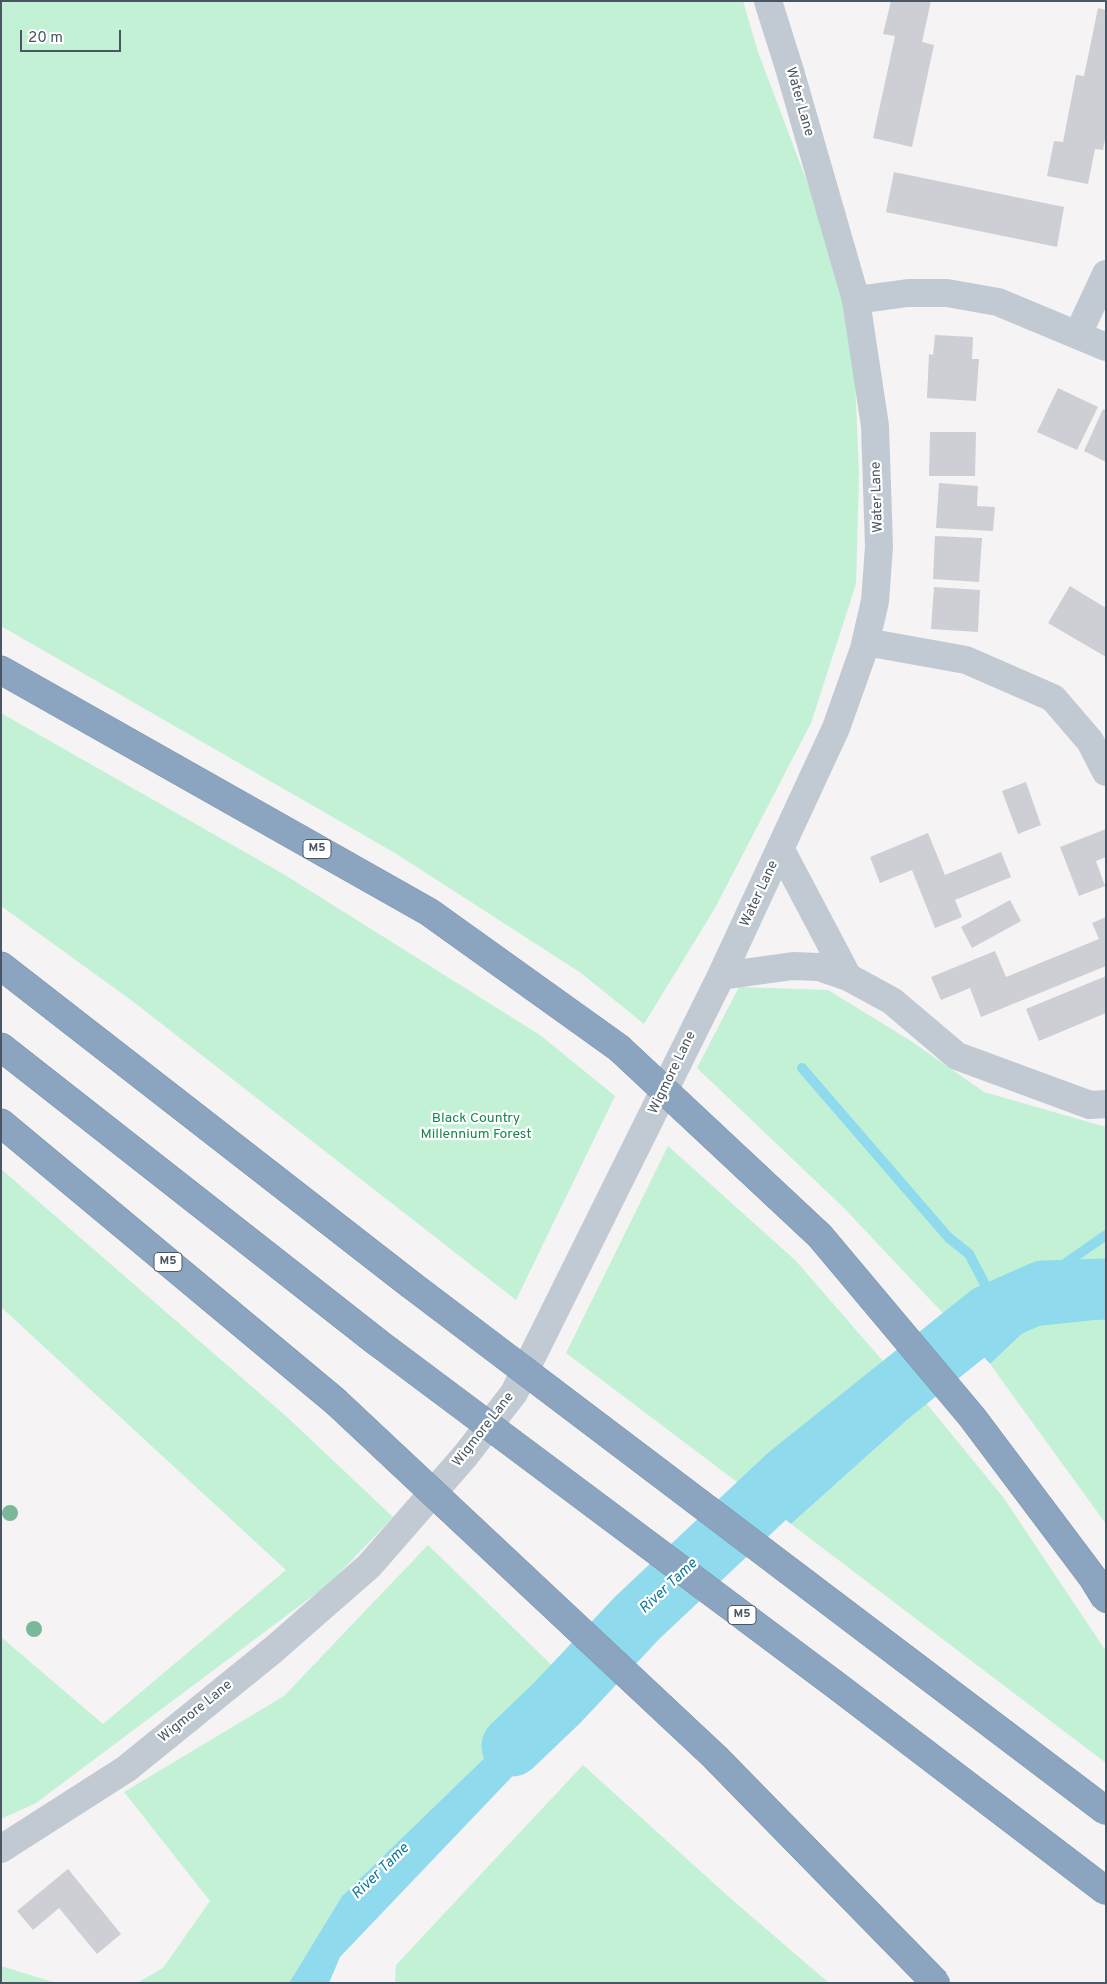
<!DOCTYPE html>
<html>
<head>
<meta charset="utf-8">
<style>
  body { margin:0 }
  #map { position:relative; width:1107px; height:1984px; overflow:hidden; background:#f5f3f3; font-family:Overpass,sans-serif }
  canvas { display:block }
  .frame { position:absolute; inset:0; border:2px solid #4a5661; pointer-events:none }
  .scale { position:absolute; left:20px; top:30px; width:101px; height:22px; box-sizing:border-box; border:2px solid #4a5661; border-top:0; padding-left:6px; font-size:15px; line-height:18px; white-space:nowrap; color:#4a5661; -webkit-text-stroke:4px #fff; paint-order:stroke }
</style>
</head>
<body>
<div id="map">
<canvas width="1107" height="1984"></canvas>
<div class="frame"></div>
<div class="scale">20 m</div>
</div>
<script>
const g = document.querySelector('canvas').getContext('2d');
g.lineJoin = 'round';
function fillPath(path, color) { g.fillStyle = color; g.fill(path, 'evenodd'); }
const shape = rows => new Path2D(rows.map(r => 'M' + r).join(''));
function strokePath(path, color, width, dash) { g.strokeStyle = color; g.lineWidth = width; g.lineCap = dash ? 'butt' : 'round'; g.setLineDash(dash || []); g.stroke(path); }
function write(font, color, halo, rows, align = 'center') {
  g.font = font + ' Overpass,sans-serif'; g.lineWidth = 4.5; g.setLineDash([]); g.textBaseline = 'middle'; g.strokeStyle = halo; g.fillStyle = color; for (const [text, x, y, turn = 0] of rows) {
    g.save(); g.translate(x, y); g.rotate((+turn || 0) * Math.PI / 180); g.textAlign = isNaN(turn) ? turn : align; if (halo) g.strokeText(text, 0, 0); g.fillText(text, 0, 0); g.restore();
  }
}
fillPath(shape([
  [1,1,743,1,758,52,818,211,845,305,854,352,859,474,856,584,811,723,715,908,644,1024,581,973,395,853,1,626],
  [1,713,285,875,540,1035,615,1096,516,1300,131,1000,1,906],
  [739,987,828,990,911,1041,984,1092,1106,1127,1106,1276,1060,1267,989,1292,955,1326,844,1208,697,1068],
  [668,1146,796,1261,889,1368,745,1488,566,1353],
  [1,1169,287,1417,393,1517,330,1583,36,1803,1,1819,1,1637,103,1724,286,1570,1,1307],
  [1106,1319,1106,1524,990,1364,1029,1327],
  [926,1403,1003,1497,1106,1651,1106,1763,791,1524],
  [428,1545,566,1679,342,1896,289,1983,137,1983,163,1968,210,1901,124,1792,284,1696],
  [583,1765,730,1898,829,1983,395,1983,396,1965],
  [1,1966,56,1983,1,1983]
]), '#c3f1d5');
fillPath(shape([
  [1060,1267,1106,1276,1106,1319,1029,1327,990,1364,955,1326,989,1292],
  [889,1368,926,1403,791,1524,745,1488],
  [566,1679,587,1698,340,1957,329,1983,289,1983,342,1896]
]), '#90daee');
fillPath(shape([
  [953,1324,990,1364,992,1367,988,1366,953,1328],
  [743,1486,745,1488,793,1526,789,1526,744,1490]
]), '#f5f3f3');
strokePath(shape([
  [802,1068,948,1237,969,1254,989,1292,989,1305],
  [1052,1278,1060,1267,1106,1235]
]), '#90daee', 10);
strokePath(shape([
  [512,1746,557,1703,637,1618,789,1475,989,1315,1043,1291,1106,1289]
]), '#90daee', 61);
fillPath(shape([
  [891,1,931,1,922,42,934,45,912,147,873,138,895,36,883,34],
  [1098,8,1106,10,1106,134,1103,150,1095,149,1088,184,1047,176,1054,141,1063,142,1076,75,1084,76],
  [894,172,1064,207,1057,247,886,212],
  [935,335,973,337,972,359,979,359,976,401,927,398,929,354,933,355],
  [1058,388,1098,407,1077,450,1037,432],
  [1103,409,1106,410,1106,462,1084,451],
  [930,432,976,432,975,476,929,476],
  [939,483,978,486,977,506,995,507,993,531,936,528],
  [935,536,982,538,979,582,933,579],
  [1070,586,1106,608,1106,657,1048,623],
  [934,587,980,590,978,632,931,629],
  [1026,782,1041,825,1018,834,1002,791],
  [1106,829,1106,857,1096,861,1105,886,1079,896,1060,847],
  [928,833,945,875,1001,852,1011,877,955,900,962,917,935,928,912,870,880,883,870,857],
  [1010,900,1021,921,972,948,961,927],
  [1106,917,1106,966,981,1017,970,988,941,1000,931,977,995,951,1006,977,1099,939,1092,923],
  [1106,976,1106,1013,1039,1041,1026,1009],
  [68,1869,121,1934,97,1954,59,1908,33,1930,17,1911]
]), '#cdcfd5');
const highway = shape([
  [1,670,429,912,619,1048],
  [1,966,410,1284],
  [1,1047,377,1342],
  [1,1123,335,1401]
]);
strokePath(highway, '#7690ad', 29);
strokePath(shape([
  [856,300,908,293,947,293,998,302,1106,347],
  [1078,334,1106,274],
  [866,642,966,660,1053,698,1090,741,1106,772],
  [781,850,848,977],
  [721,976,793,966,819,967,848,977,892,1001,957,1056,1090,1105,1106,1104],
  [1,1849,126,1769,273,1650,369,1566,465,1456,514,1393,721,976,836,728,864,649,875,601,879,547,875,426,856,300,790,71,768,1]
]), '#c1cad2', 28);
strokePath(highway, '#8ba5c1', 28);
const highwayBridge = shape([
  [619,1048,820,1236,972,1417,1093,1578,1106,1599],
  [410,1284,1106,1811],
  [377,1342,837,1686,1106,1891],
  [335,1401,715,1757,936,1983]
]);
strokePath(highwayBridge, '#7690ad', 29, []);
strokePath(highwayBridge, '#8ba5c1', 28);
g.fillStyle = '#7bb799';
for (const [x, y] of [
  [10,1513],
  [34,1629]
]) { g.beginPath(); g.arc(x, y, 8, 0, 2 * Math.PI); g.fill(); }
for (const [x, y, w] of [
  [317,849,28],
  [168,1262,28],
  [742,1615,28]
]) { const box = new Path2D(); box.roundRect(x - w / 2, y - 9.5, w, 19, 4); g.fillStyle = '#fff'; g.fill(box); strokePath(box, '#4a5661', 1); }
write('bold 12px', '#4a5661', null, [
  ["M5",317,849],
  ["M5",168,1262],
  ["M5",742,1615]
]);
write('14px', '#4a5661', '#fff', [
  ["Water Lane",799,102,74],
  ["Water Lane",878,497,-92],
  ["Water Lane",760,894,-65],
  ["Wigmore Lane",673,1073,-64],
  ["Wigmore Lane",484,1430,-52],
  ["Wigmore Lane",196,1712,-39]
]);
write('14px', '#17864f', '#fff', [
  ["Black Country",476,1119],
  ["Millennium Forest",476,1135]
]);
write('italic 15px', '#0c7c9b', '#fff', [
  ["River Tame",669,1587,-43],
  ["River Tame",381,1872,-44]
]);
</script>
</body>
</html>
